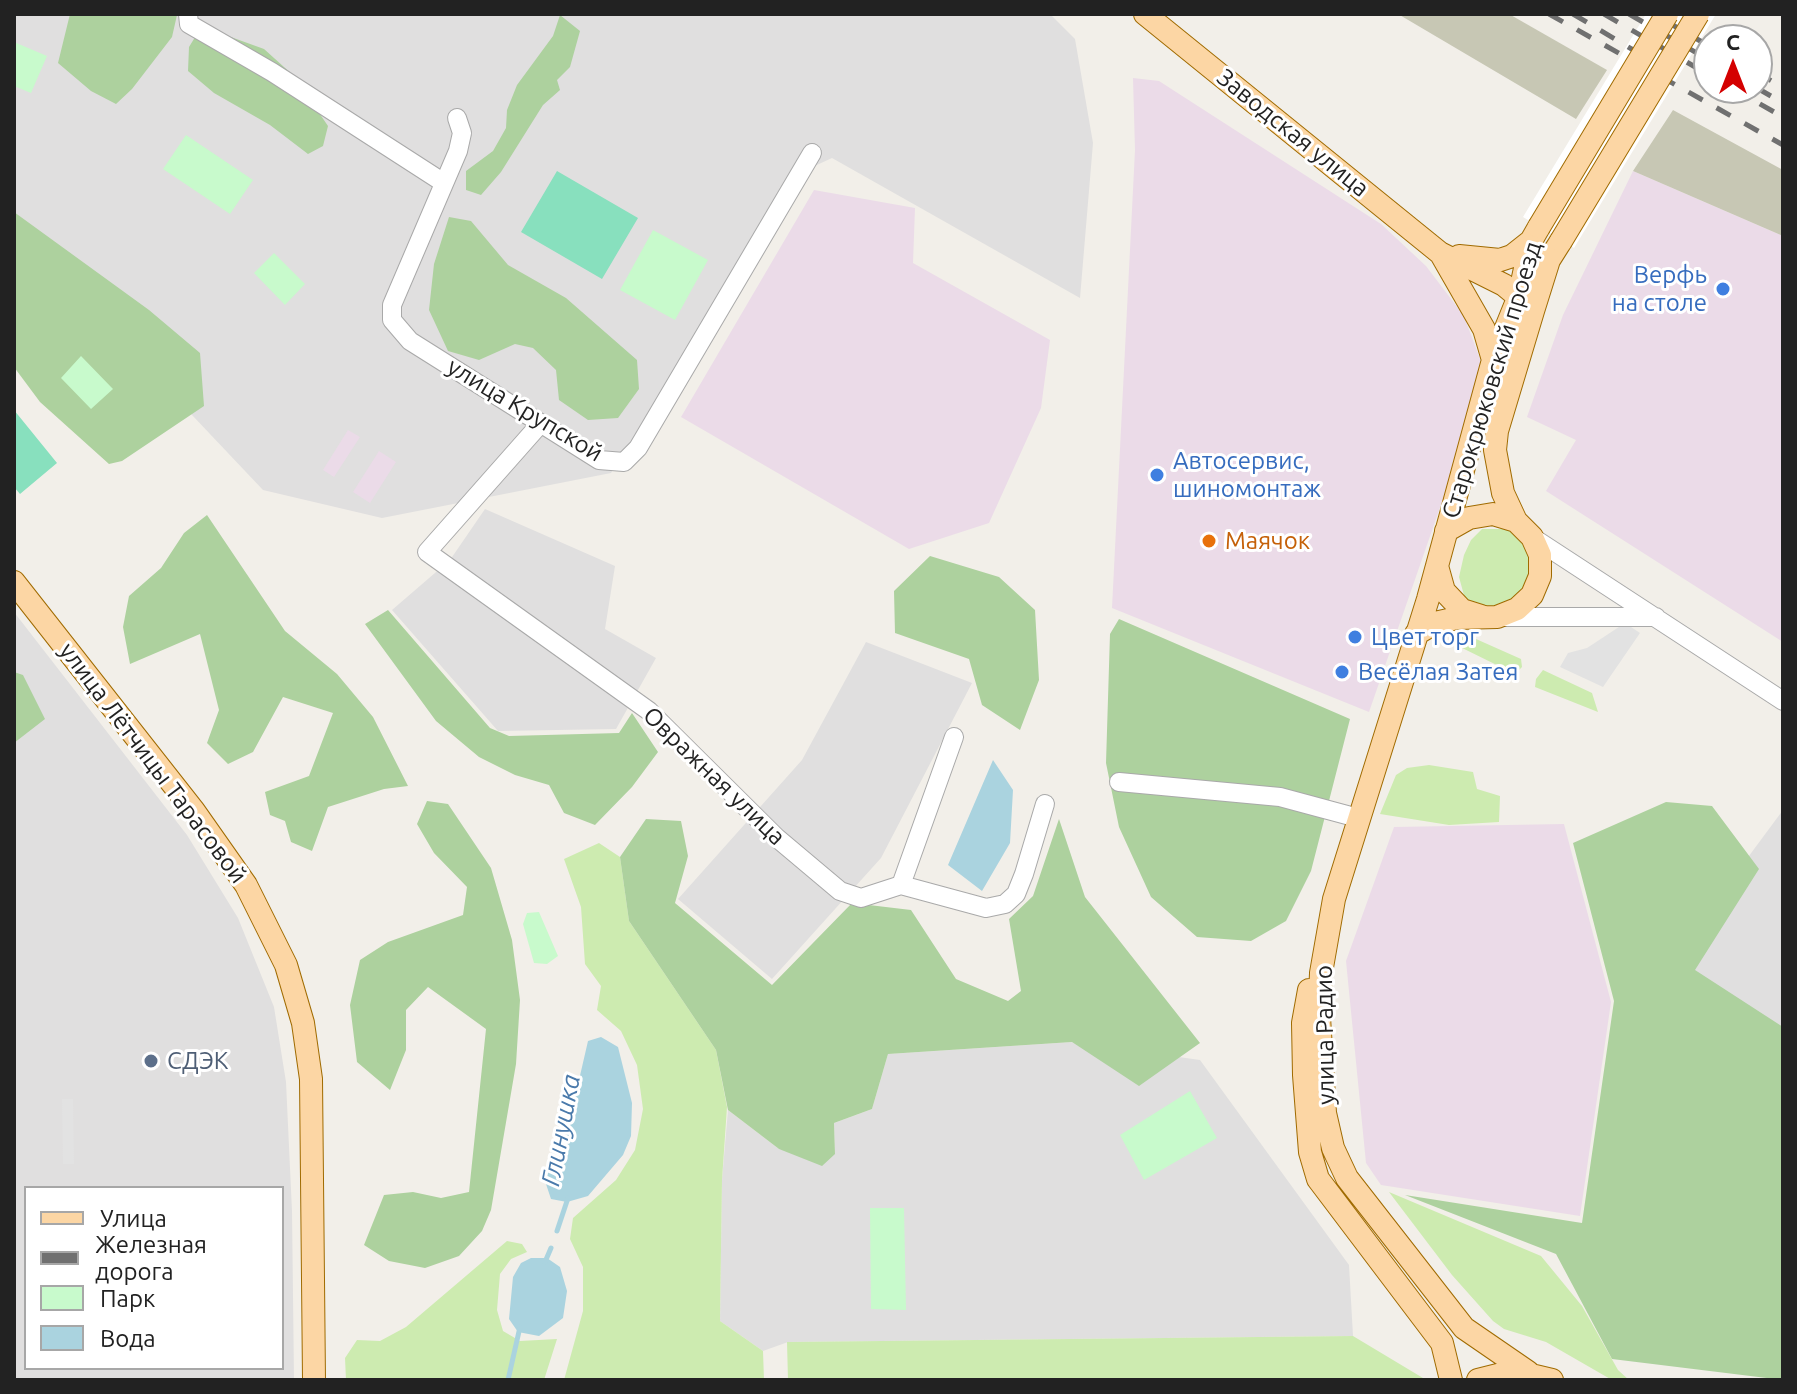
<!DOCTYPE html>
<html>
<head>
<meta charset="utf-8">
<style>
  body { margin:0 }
  #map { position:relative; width:1797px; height:1394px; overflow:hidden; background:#f2efe9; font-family:Ubuntu,sans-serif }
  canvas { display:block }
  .frame { position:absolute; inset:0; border:16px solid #222; pointer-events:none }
  .legend { position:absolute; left:24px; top:1186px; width:260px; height:184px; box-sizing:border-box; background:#fff; border:2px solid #a7a7a7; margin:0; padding:10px 14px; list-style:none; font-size:24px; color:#222 }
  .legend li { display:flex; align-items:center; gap:16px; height:40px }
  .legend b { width:40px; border:2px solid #a7a7a7 }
  .north { position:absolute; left:1693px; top:24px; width:80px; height:80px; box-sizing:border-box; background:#fff; border:2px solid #a7a7a7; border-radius:50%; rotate:0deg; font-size:22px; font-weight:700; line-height:32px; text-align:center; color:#222 }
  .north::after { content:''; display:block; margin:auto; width:28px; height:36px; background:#d40000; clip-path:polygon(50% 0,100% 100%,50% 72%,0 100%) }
</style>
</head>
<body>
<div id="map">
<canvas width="1797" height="1394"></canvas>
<div class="frame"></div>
<ul class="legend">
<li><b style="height:10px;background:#fcd6a4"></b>Улица</li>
<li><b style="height:10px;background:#707070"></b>Железная дорога</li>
<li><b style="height:22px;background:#c8facc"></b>Парк</li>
<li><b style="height:22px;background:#aad3df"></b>Вода</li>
</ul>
<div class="north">С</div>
</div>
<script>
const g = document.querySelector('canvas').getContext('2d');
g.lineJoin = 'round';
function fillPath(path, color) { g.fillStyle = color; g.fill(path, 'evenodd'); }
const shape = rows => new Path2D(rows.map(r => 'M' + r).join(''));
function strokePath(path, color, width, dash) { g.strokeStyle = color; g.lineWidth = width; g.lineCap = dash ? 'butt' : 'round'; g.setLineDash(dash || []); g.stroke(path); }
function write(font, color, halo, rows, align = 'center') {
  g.font = font + ' Ubuntu,sans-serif'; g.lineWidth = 6; g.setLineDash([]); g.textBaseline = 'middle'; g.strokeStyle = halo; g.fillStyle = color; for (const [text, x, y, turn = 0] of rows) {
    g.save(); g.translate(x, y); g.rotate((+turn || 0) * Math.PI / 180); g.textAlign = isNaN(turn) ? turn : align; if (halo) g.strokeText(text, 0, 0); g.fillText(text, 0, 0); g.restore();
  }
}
fillPath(shape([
  [14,14,1050,14,1075,39,1093,143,1080,298,832,158,793,176,664,391,611,473,382,518,263,490,14,227],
  [485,509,615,566,605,629,656,658,616,729,498,731,392,610,450,560],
  [14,612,187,835,238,918,274,1007,286,1082,292,1211,294,1380,14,1380],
  [26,1188,282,1188,282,1368,26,1368],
  [866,642,972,683,881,858,772,979,678,899,802,760],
  [1783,810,1783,1042,1663,972],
  [1072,1042,1200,1060,1349,1265,1353,1336,788,1342,763,1351,720,1321,722,1180,728,1110,779,1149,835,1154,834,1123,872,1109,888,1054]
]), '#e0dfdf');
fillPath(shape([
  [1133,78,1159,81,1381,224,1426,266,1464,316,1483,367,1445,493,1369,712,1112,608,1135,150],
  [1633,171,1783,236,1783,642,1546,491,1576,440,1527,417,1563,315],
  [814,190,915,208,913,263,1050,340,1041,408,989,523,909,549,681,417],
  [348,430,360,437,334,477,323,470],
  [379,451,396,462,370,503,353,492],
  [1564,824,1611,1002,1580,1216,1381,1185,1366,1163,1346,961,1394,827]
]), '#ebdbe8');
fillPath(shape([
  [1398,14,1509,14,1607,70,1576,119],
  [1673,110,1783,170,1783,236,1633,171]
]), '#c7c7b4');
fillPath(shape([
  [1482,529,1511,529,1532,554,1529,579,1510,605,1479,609,1465,599,1459,577,1464,555,1471,540],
  [1469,633,1476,639,1521,659,1522,667,1515,674,1452,643,1451,638],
  [1543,670,1592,693,1598,712,1535,687,1536,679],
  [1429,765,1473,772,1477,789,1500,796,1499,822,1449,825,1380,814,1396,775,1407,768],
  [599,843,620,857,629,921,716,1050,727,1107,722,1180,720,1321,763,1351,764,1380,564,1380,583,1311,583,1267,570,1239,573,1218,616,1180,635,1150,643,1109,637,1065,621,1031,597,1010,601,986,585,964,581,907,564,859],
  [1389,1192,1541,1256,1582,1306,1618,1370,1629,1380,1612,1380,1546,1342,1504,1329,1493,1321,1452,1275],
  [507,1241,522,1244,527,1252,511,1259,500,1274,497,1310,503,1331,520,1341,557,1339,544,1380,346,1380,345,1358,357,1340,380,1341,406,1327],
  [1353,1336,1423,1378,788,1380,787,1342]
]), '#cdebb0');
fillPath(shape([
  [70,14,177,14,177,15,172,37,132,89,116,104,91,91,58,63],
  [560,15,580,31,570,67,557,80,560,90,543,105,501,172,481,195,466,190,466,171,493,151,506,128,507,110,517,85,553,36],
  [217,32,264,49,294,76,328,126,323,146,308,154,270,125,214,93,188,71,189,47,197,34],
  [14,212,149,310,200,353,204,406,122,461,109,464,40,402,14,367],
  [449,217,471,221,508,265,566,298,637,360,639,389,618,418,588,420,559,400,556,370,533,348,515,344,479,360,448,351,429,310,434,264],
  [207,515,285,631,337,674,373,717,408,786,384,789,328,807,312,851,291,842,285,821,270,815,265,792,309,776,333,713,283,697,253,752,228,764,207,743,219,710,200,634,130,664,123,627,129,596,161,568,184,533],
  [930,556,999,577,1035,610,1039,680,1020,730,982,705,969,659,895,633,894,591],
  [388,610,490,728,509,736,619,733,632,713,658,752,632,787,595,825,564,813,549,785,515,775,479,757,436,721,365,624],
  [1119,619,1350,719,1311,871,1286,921,1251,941,1197,937,1151,897,1119,827,1106,763,1110,634],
  [14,672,23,675,45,719,14,743],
  [427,801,448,804,491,868,512,940,520,1000,516,1064,491,1210,482,1231,459,1256,425,1268,389,1261,364,1245,384,1195,413,1192,441,1198,469,1192,486,1029,428,987,406,1010,406,1050,390,1090,357,1062,350,1005,360,960,388,942,463,915,467,887,434,853,417,824],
  [1666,802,1712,806,1759,869,1695,970,1783,1027,1783,1380,1612,1359,1556,1254,1405,1195,1582,1223,1614,1001,1573,843],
  [646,819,681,821,688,856,675,903,772,985,852,903,911,910,956,979,1008,1001,1021,991,1009,919,1033,896,1059,819,1085,897,1200,1043,1139,1086,1072,1042,888,1054,872,1109,834,1123,835,1154,822,1166,779,1149,728,1110,716,1050,629,921,620,857]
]), '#add19e');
fillPath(shape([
  [14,42,47,56,31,93,14,86],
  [186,135,253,180,230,214,163,169],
  [653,230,708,260,675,320,620,290],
  [274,253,305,284,285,305,254,273],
  [81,356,113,389,91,409,61,378],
  [539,912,558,956,547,964,534,963,523,924,527,913],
  [1190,1091,1217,1138,1144,1180,1120,1135],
  [904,1208,906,1310,871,1309,870,1208]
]), '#c8facc');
fillPath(shape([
  [557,171,638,218,602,279,521,232],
  [14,410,57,463,20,494,14,487]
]), '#88e0be');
fillPath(shape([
  [1625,623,1640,633,1603,687,1560,667,1568,653,1587,648],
  [62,1099,73,1099,74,1164,63,1164]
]), '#e2e2e2');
fillPath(shape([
  [993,760,1013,790,1010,843,982,891,948,865],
  [601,1037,618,1047,632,1103,631,1136,623,1155,588,1196,567,1202,551,1199,544,1178,558,1128,579,1080,588,1041],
  [531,1258,547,1258,560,1267,567,1291,563,1318,539,1336,518,1332,509,1319,513,1277,521,1263]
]), '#aad3df');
fillPath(shape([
  [1646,14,1716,14,1574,248,1523,217]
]), '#fff');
strokePath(shape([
  [557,1231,568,1198],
  [545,1262,551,1248],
  [508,1380,520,1327]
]), '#aad3df', 5);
const minor = shape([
  [188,14,189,24,272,72,444,183],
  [457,118,462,133,458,151,392,305,392,320,410,341,599,460,624,462,638,448,812,153],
  [541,423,427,552,649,711,777,838,840,891,861,898,901,885,954,737],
  [1532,537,1783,701],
  [1502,617,1656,617],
  [1119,782,1280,797,1358,818],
  [901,885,986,908,1005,904,1016,894,1024,874,1045,804]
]);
const major = shape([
  [1145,14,1440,253,1504,285,1527,304],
  [1441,254,1484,329,1493,360],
  [1459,256,1500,260,1512,256,1531,241],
  [1446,531,1469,518,1493,514,1516,521],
  [1437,566,1444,591,1462,610,1481,616],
  [14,582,194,811,246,885,286,965,303,1023,311,1079,314,1380],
  [1416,634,1435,623,1457,618,1497,617,1517,609,1532,595,1540,576,1540,555,1532,537,1516,521,1503,493,1495,450,1497,431,1533,311,1549,260,1561,241],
  [1309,990,1303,1023,1304,1075,1310,1152,1318,1179,1442,1343,1451,1380],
  [1528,1372,1464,1328,1347,1178,1333,1148,1325,1113,1319,1017,1321,973,1334,899,1428,599,1493,360,1519,296,1531,241,1539,227],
  [1478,1380,1514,1371,1552,1380]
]);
strokePath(minor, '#a9a9a9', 20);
strokePath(major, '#a06b00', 24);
strokePath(minor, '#fff', 18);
strokePath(major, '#fcd6a4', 22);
strokePath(shape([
  [1549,14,1783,145],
  [1573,14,1635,51],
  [1604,14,1709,75],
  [1629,14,1709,60],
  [1664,20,1709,46],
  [1757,73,1783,87],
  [1732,88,1783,117],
  [1757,88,1783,103]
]), '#707070', 5, [16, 16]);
const majorBridge = shape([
  [1539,227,1667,14],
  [1561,241,1698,14]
]);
strokePath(majorBridge, '#a06b00', 24, []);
strokePath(majorBridge, '#fcd6a4', 22);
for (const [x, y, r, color] of [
  [1723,289,8,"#3f7fe0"],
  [1157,475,8,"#3f7fe0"],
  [1209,541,8,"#e8710a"],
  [1355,637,8,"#3f7fe0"],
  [1342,672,8,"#3f7fe0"],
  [151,1061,8,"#5c6f8a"]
]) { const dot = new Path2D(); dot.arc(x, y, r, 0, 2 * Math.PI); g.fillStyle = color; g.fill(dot); strokePath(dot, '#fff', 3); }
write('24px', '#222', '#fff', [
  ["Заводская улица",1293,133,39],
  ["Старокрюковский проезд",1492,380,-73],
  ["улица Крупской",525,410,31],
  ["улица Лётчицы Тарасовой",153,763,53],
  ["Овражная улица",714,776,44],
  ["улица Радио",1325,1035,-91]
]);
write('24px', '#366cbe', '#fff', [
  ["Верфь",1707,275,"right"],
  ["на столе",1707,303,"right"],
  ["Автосервис,",1173,461],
  ["шиномонтаж",1173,489],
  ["Цвет торг",1371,637],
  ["Весёлая Затея",1358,672]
], 'left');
write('24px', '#c56008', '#fff', [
  ["Маячок",1225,541]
], 'left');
write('24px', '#4e5e75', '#fff', [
  ["СДЭК",167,1061]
], 'left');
write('italic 26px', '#4a7aab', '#fff', [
  ["Глинушка",561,1130,-79]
]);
</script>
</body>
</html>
